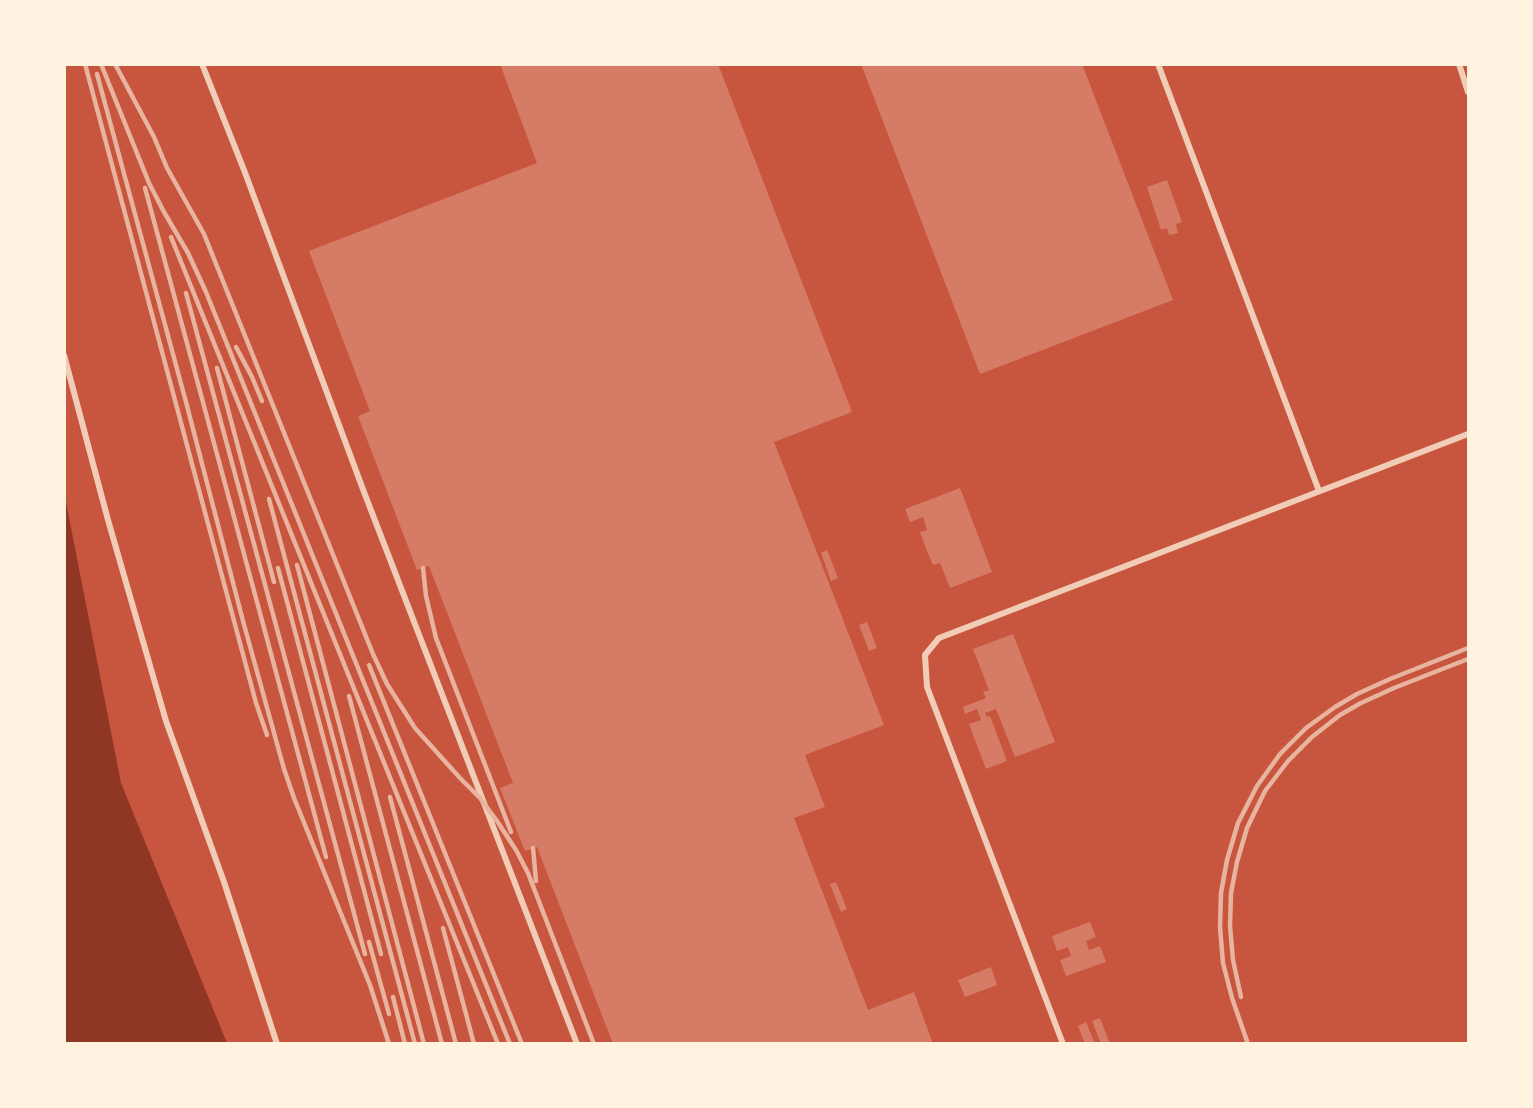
<!DOCTYPE html>
<html>
<head>
<meta charset="utf-8">
<style>
  body { margin:0 }
  #map { position:relative; width:1533px; height:1108px; overflow:hidden; background:#c8553d; font-family:"Source Serif 4",serif }
  canvas { display:block }
  .frame { position:absolute; inset:0; border:66px solid #fff3e0; pointer-events:none }
</style>
</head>
<body>
<div id="map">
<canvas width="1533" height="1108"></canvas>
<div class="frame"></div>
</div>
<script>
const g = document.querySelector('canvas').getContext('2d');
g.lineJoin = 'round';
function fillPath(path, color) { g.fillStyle = color; g.fill(path, 'evenodd'); }
const shape = rows => new Path2D(rows.map(r => 'M' + r).join(''));
function strokePath(path, color, width, dash) { g.strokeStyle = color; g.lineWidth = width; g.lineCap = dash ? 'butt' : 'round'; g.setLineDash(dash || []); g.stroke(path); }
fillPath(shape([
  [64,492,121,783,227,1043,65,1043]
]), '#8f3625');
fillPath(shape([
  [500,64,718,64,852,412,774,442,884,725,805,755,825,807,794,818,868,1010,914,992,933,1044,613,1044,537,847,525,851,500,788,513,783,429,566,417,570,358,416,370,411,309,251,537,163],
  [861,64,1082,64,1173,300,980,374],
  [1167,180,1182,222,1176,224,1178,233,1169,235,1167,228,1161,230,1147,187],
  [960,488,992,572,950,588,940,563,933,565,925,546,920,532,927,530,923,517,910,522,905,509],
  [827,550,838,578,831,581,821,553],
  [867,622,877,648,869,651,859,625],
  [1013,634,1055,742,1015,757,996,709,985,713,987,717,990,716,1007,761,986,769,969,724,981,720,977,709,965,714,963,707,986,698,983,692,989,690,973,649],
  [836,882,847,909,841,912,830,884],
  [1090,922,1096,937,1086,941,1089,950,1100,946,1106,962,1066,976,1060,960,1071,956,1068,947,1057,951,1052,936],
  [991,967,997,985,965,997,958,980],
  [1100,1018,1110,1044,1101,1044,1092,1021],
  [1086,1022,1095,1044,1085,1044,1078,1026]
]), '#d67c66');
strokePath(shape([
  [202,64,244,170,364,492,577,1044],
  [1158,64,1319,491],
  [1459,64,1468,92],
  [64,355,108,520,166,721,224,882,277,1044],
  [1063,1044,927,687,925,655,939,638,1468,434]
]), '#f1ccb7', 6);
strokePath(shape([
  [85,64,256,703,267,735],
  [101,64,149,183,164,212,188,253,206,292,510,1044],
  [115,64,154,137,167,168,204,234,373,654,387,684,415,728,460,778,480,798,497,821,516,850,528,873,594,1044],
  [97,74,186,402,243,621,284,769,294,798,370,985,389,1044],
  [145,188,326,857],
  [171,237,498,1044],
  [186,293,365,954],
  [236,347,252,377,262,401],
  [217,368,274,582],
  [269,499,415,1044],
  [297,565,424,1044],
  [278,568,381,954],
  [423,568,426,596,436,638,511,832],
  [369,665,522,1044],
  [349,696,442,1044],
  [390,797,456,1044],
  [533,848,536,881],
  [443,928,474,1044],
  [369,942,389,1014],
  [393,997,405,1044],
  [1241,997,1233,960,1230,926,1231,893,1237,862,1247,828,1265,791,1288,761,1312,737,1340,715,1361,703,1394,688,1468,659],
  [1248,1044,1232,998,1223,963,1220,927,1221,893,1227,860,1238,823,1257,786,1280,754,1306,728,1335,707,1357,694,1390,679,1468,648]
]), '#e9b49f', 4.5);
</script>
</body>
</html>
